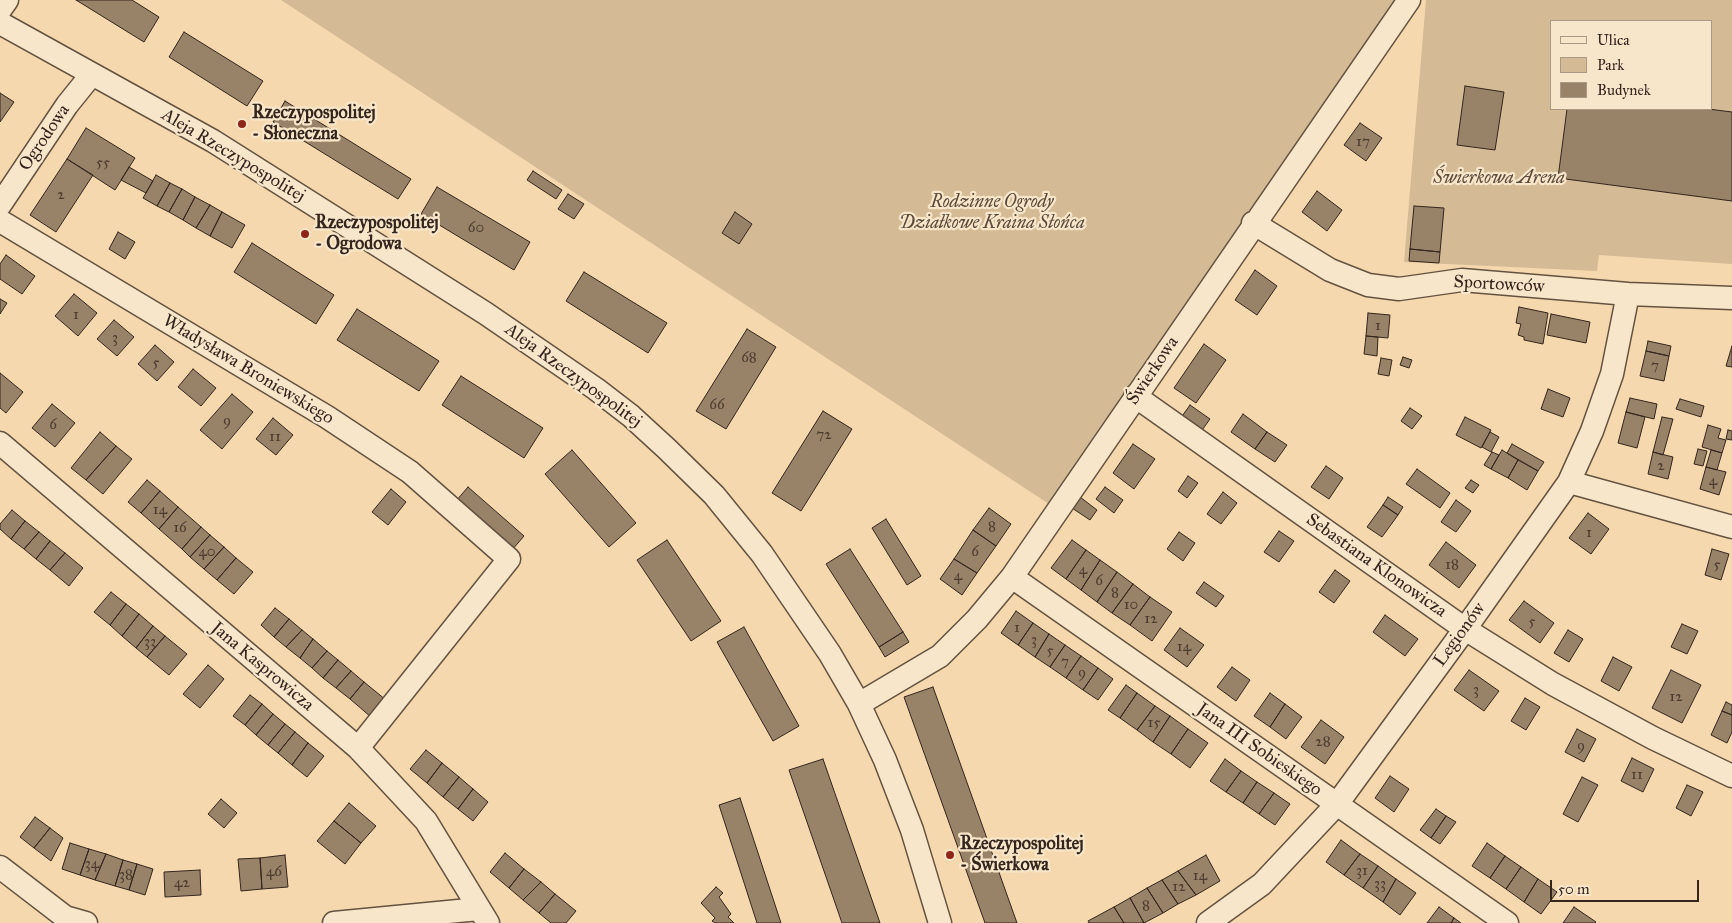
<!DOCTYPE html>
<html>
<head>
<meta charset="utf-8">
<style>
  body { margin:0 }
  #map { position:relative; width:1732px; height:923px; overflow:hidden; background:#f5d8ad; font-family:"IM FELL Great Primer",serif }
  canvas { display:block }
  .legend { position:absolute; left:1550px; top:20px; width:162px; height:90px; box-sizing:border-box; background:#f8e6ca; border:1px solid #aa9985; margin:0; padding:6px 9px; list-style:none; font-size:15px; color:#34251d }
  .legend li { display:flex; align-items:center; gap:10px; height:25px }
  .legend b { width:25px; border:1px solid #aa9985 }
  .scale { position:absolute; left:1550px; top:880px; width:149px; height:22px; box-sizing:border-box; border:2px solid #34251d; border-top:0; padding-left:6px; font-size:15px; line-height:18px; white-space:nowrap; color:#34251d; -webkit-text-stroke:4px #f8e6ca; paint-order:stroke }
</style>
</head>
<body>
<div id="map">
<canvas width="1732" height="923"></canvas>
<ul class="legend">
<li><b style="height:6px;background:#f8e6ca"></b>Ulica</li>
<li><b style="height:14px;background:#d4ba95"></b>Park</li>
<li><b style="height:14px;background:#988268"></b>Budynek</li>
</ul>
<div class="scale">50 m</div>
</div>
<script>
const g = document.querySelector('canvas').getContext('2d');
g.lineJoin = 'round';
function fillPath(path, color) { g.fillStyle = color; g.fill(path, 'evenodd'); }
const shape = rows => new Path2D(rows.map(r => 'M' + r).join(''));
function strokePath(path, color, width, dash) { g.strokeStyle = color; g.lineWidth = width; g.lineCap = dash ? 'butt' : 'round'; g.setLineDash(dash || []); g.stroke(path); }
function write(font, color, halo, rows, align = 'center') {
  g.font = font + ' "IM FELL Great Primer",serif'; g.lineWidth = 4.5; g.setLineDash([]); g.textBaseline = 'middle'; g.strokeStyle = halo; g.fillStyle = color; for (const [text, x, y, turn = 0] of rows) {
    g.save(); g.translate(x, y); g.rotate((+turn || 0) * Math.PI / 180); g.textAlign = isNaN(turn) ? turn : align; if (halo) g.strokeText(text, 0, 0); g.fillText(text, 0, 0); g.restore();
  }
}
fillPath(shape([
  [281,0,1400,0,1049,504],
  [1426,0,1732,0,1732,264,1599,255,1597,271,1404,262],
  [1551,21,1711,21,1711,109,1551,109]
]), '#d4ba95');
const building = shape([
  [76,0,132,0,159,17,144,42,76,0],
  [184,32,263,81,247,106,169,57,184,32],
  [1465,86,1504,92,1495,150,1457,145,1465,86],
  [0,93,14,102,0,122,0,93],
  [285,101,411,179,398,199,273,122,285,101],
  [1567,109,1708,109,1732,112,1732,201,1558,178,1567,109],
  [1360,123,1382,138,1366,161,1344,145,1360,123],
  [86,128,135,158,115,190,67,159,86,128],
  [67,159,93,175,56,232,30,215,67,159],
  [129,167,153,181,146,193,121,180,129,167],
  [533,171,562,190,556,199,527,180,533,171],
  [156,175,170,183,157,206,143,198,156,175],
  [170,183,182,189,169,212,157,206,170,183],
  [437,187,530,242,514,270,421,214,437,187],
  [182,189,195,197,183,220,169,212,182,189],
  [1317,191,1342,210,1327,231,1302,212,1317,191],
  [568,194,584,204,574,219,558,209,568,194],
  [195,197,210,205,196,228,183,220,195,197],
  [210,205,222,212,210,236,196,228,210,205],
  [1414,206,1444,208,1440,252,1410,249,1414,206],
  [222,212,245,225,232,248,210,236,222,212],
  [735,212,752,224,739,244,722,233,735,212],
  [118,232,135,242,125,259,109,249,118,232],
  [252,243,334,295,316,324,234,272,252,243],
  [1410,249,1440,252,1439,263,1409,261,1410,249],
  [6,255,35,276,22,294,0,279,0,264,6,255],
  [1255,270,1277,286,1257,315,1235,300,1255,270],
  [584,272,667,323,648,353,566,301,584,272],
  [74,294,97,313,78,336,55,316,74,294],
  [0,299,7,303,0,314,0,299],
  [1519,307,1548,313,1543,344,1524,340,1524,337,1518,335,1521,324,1516,323,1519,307],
  [357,309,439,361,419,391,337,340,357,309],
  [1368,313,1390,315,1388,338,1366,336,1368,313],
  [1551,314,1590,322,1586,343,1547,335,1551,314],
  [114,320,134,337,117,356,97,339,114,320],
  [747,329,776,347,726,429,696,411,747,329],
  [1366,336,1378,337,1377,356,1364,354,1366,336],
  [1648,341,1671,346,1669,356,1646,351,1648,341],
  [1204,344,1226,360,1196,403,1174,388,1204,344],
  [155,345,174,362,157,381,138,364,155,345],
  [1732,346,1732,367,1726,366,1732,346],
  [1646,351,1669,356,1664,381,1640,376,1646,351],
  [1403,357,1412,360,1409,368,1400,365,1403,357],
  [1381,358,1392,360,1389,376,1378,374,1381,358],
  [193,369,216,388,201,406,178,387,193,369],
  [0,373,23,392,6,413,0,408,0,373],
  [461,376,543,428,524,458,442,405,461,376],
  [1548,389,1570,398,1563,417,1541,409,1548,389],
  [232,394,253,412,222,449,200,430,232,394],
  [1630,398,1657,404,1654,419,1626,412,1630,398],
  [1680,399,1704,406,1701,417,1676,409,1680,399],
  [52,404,75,423,55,447,32,428,52,404],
  [1190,405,1210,419,1200,433,1180,419,1190,405],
  [1410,408,1422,416,1412,429,1401,421,1410,408],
  [823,411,852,429,801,511,772,493,823,411],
  [1626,412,1645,417,1637,448,1618,443,1626,412],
  [1243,414,1267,432,1255,449,1231,432,1243,414],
  [1465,417,1491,430,1481,448,1456,435,1465,417],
  [1662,417,1673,419,1663,455,1653,452,1662,417],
  [273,418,293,435,276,455,256,439,273,418],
  [1708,425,1721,429,1718,438,1726,440,1722,453,1702,447,1708,425],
  [1728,430,1732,431,1732,440,1726,439,1728,430],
  [100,432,116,446,86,480,71,468,100,432],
  [1267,432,1287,445,1275,462,1255,449,1267,432],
  [1490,432,1499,437,1491,452,1482,447,1490,432],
  [1133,444,1155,459,1134,489,1113,473,1133,444],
  [1512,444,1544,462,1538,471,1507,453,1512,444],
  [116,446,132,459,103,494,86,480,116,446],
  [1698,449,1707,451,1703,466,1694,464,1698,449],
  [572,450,636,523,609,547,545,474,572,450],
  [1502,450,1518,460,1508,478,1491,469,1502,450],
  [1711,450,1722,453,1717,470,1706,467,1711,450],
  [1492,452,1499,455,1491,469,1484,465,1492,452],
  [1653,452,1673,457,1668,479,1648,474,1653,452],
  [1518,460,1538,471,1527,490,1508,478,1518,460],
  [1326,466,1343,478,1329,499,1311,487,1326,466],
  [1706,467,1726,472,1719,495,1700,489,1706,467],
  [1417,469,1450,493,1440,508,1406,484,1417,469],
  [1188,476,1198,483,1187,498,1178,491,1188,476],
  [147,480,160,491,141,513,128,502,147,480],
  [1471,480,1479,485,1473,493,1465,488,1471,480],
  [468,487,524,536,512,550,456,501,468,487],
  [1105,487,1123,500,1114,513,1096,499,1105,487],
  [391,489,406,502,388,525,372,512,391,489],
  [160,491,178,507,159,529,141,513,160,491],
  [1223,492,1237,503,1221,524,1207,514,1223,492],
  [1080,497,1097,510,1090,520,1072,508,1080,497],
  [1388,497,1403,507,1398,515,1383,505,1388,497],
  [1456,500,1471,511,1456,532,1441,522,1456,500],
  [1383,505,1398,515,1382,537,1367,527,1383,505],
  [178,507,201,527,182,549,159,529,178,507],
  [989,508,1011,524,996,546,973,530,989,508],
  [12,510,25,521,11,539,0,529,0,524,12,510],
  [1588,513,1609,529,1591,554,1569,538,1588,513],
  [886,519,921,576,907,585,872,528,886,519],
  [25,521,39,532,24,549,11,539,25,521],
  [201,527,210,535,190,557,182,549,201,527],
  [973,530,996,546,977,573,954,559,973,530],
  [1279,531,1294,541,1279,562,1264,552,1279,531],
  [39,532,50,541,36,559,24,549,39,532],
  [1179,532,1195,543,1183,561,1167,549,1179,532],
  [210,535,224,547,204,569,190,557,210,535],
  [667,540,721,621,691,641,637,560,667,540],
  [1072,540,1086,550,1066,579,1051,568,1072,540],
  [50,541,65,553,50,570,36,559,50,541],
  [1446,542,1476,565,1459,588,1429,565,1446,542],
  [224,547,236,558,217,580,204,569,224,547],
  [850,549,903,632,879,647,826,564,850,549],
  [1712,549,1729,554,1721,580,1705,575,1712,549],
  [1086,550,1100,560,1081,590,1066,579,1086,550],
  [65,553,83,568,69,586,50,570,65,553],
  [236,558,253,572,234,594,217,580,236,558],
  [954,559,977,573,962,595,940,579,954,559],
  [1100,560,1117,572,1097,602,1081,590,1100,560],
  [1335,570,1350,581,1334,603,1319,592,1335,570],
  [1117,572,1133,584,1112,613,1097,602,1117,572],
  [1204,582,1224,596,1216,607,1196,593,1204,582],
  [1133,584,1150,597,1130,625,1112,613,1133,584],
  [111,592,126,604,110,625,94,612,111,592],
  [1150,597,1172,612,1152,641,1130,625,1150,597],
  [1524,601,1554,623,1540,643,1509,620,1524,601],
  [126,604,139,614,122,636,110,625,126,604],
  [275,608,289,619,274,637,261,625,275,608],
  [1016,611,1033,623,1018,645,1001,633,1016,611],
  [139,614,153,626,136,648,122,636,139,614],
  [1385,615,1418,639,1405,656,1373,632,1385,615],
  [289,619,302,630,286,647,274,637,289,619],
  [1033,623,1049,634,1035,657,1018,645,1033,623],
  [1682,624,1698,631,1687,654,1671,647,1682,624],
  [153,626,165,636,147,657,136,648,153,626],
  [744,627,799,726,773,741,717,642,744,627],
  [1180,628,1204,645,1187,667,1164,650,1180,628],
  [302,630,313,639,300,658,286,647,302,630],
  [1568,630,1583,639,1569,662,1554,653,1568,630],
  [903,632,909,642,885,657,879,647,903,632],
  [1049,634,1065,645,1050,667,1035,657,1049,634],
  [165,636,187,654,169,675,147,657,165,636],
  [313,639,327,651,312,668,300,658,313,639],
  [1065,645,1081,656,1066,678,1050,667,1065,645],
  [327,651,338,660,323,678,312,668,327,651],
  [1081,656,1098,668,1083,690,1066,678,1081,656],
  [1613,657,1632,667,1619,691,1601,681,1613,657],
  [338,660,351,671,336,688,323,678,338,660],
  [208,665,224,679,200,708,183,694,208,665],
  [1232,667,1250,680,1236,701,1217,687,1232,667],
  [1098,668,1113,679,1098,700,1083,690,1098,668],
  [1469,670,1499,691,1484,711,1454,690,1469,670],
  [1671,670,1701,685,1682,723,1652,708,1671,670],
  [351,671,364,682,350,699,336,688,351,671],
  [364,682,386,700,371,717,350,699,364,682],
  [1126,685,1137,693,1120,718,1108,710,1126,685],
  [933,687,1017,923,985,923,904,697,933,687],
  [1137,693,1155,706,1137,730,1120,718,1137,693],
  [1270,693,1285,704,1270,727,1254,716,1270,693],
  [250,695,262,704,245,725,233,716,250,695],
  [1525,698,1540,707,1526,730,1511,721,1525,698],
  [1726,702,1732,705,1732,715,1722,711,1726,702],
  [262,704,273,714,256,735,245,725,262,704],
  [1285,704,1302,717,1286,739,1270,727,1285,704],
  [1155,706,1170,716,1153,742,1137,730,1155,706],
  [1722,711,1732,715,1732,732,1727,743,1711,735,1722,711],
  [273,714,285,724,268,745,256,735,273,714],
  [1170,716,1188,729,1171,754,1153,742,1170,716],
  [1321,720,1344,737,1325,764,1301,747,1321,720],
  [285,724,295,732,278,753,268,745,285,724],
  [1188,729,1208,743,1190,768,1171,754,1188,729],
  [1577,729,1596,739,1584,762,1565,752,1577,729],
  [295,732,308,743,292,765,278,753,295,732],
  [308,743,324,756,307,777,292,765,308,743],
  [426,750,442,763,427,783,410,769,426,750],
  [1632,758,1654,769,1643,792,1621,781,1632,758],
  [823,759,880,923,842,923,789,770,823,759],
  [1225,759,1241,771,1226,792,1210,781,1225,759],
  [442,763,459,777,443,797,427,783,442,763],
  [1241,771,1257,782,1243,803,1226,792,1241,771],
  [1390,776,1409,789,1394,812,1375,798,1390,776],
  [459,777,473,789,458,809,443,797,459,777],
  [1582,777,1598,785,1578,822,1563,814,1582,777],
  [1257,782,1274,793,1259,814,1243,803,1257,782],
  [1687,785,1703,792,1691,816,1676,808,1687,785],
  [473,789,488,802,473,821,458,809,473,789],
  [1274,793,1290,804,1275,825,1259,814,1274,793],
  [740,798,781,923,757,923,719,805,740,798],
  [221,799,237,813,224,828,208,814,221,799],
  [349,803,376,826,361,843,334,821,349,803],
  [1436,809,1446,816,1431,838,1420,830,1436,809],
  [1446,816,1456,822,1440,844,1431,838,1446,816],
  [35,817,50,828,34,848,20,837,35,817],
  [334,821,361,843,345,864,317,841,334,821],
  [50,828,63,838,51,861,34,848,50,828],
  [1341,840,1360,854,1344,875,1326,862,1341,840],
  [70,843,89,849,80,875,62,869,70,843],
  [1487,843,1505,856,1490,878,1472,866,1487,843],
  [89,849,106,854,95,880,80,875,89,849],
  [505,853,524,869,509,888,490,872,505,853],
  [106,854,123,860,115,886,95,880,106,854],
  [1360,854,1378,866,1363,888,1344,875,1360,854],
  [285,855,288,887,262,889,260,858,285,855],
  [1206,855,1220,881,1196,895,1178,871,1206,855],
  [1505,856,1521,867,1506,889,1490,878,1505,856],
  [260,858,262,889,241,891,238,859,260,858],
  [123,860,137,864,129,890,115,886,123,860],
  [137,864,153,869,145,895,129,890,137,864],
  [1378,866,1396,879,1383,902,1363,888,1378,866],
  [1521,867,1538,879,1524,902,1506,889,1521,867],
  [524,869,541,882,523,900,509,888,524,869],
  [200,870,201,895,165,897,164,872,200,870],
  [1178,871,1196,895,1178,904,1162,880,1178,871],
  [1396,879,1416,893,1400,915,1383,902,1396,879],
  [1538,879,1557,892,1541,914,1524,902,1538,879],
  [1162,880,1178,904,1163,913,1147,888,1162,880],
  [541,882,555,894,539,913,523,900,541,882],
  [716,887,723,893,719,897,731,914,728,917,734,923,715,923,712,921,715,918,701,903,716,887],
  [1147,888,1163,913,1144,923,1130,898,1147,888],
  [555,894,576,911,566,923,551,923,539,913,555,894],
  [1130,898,1144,923,1124,923,1114,907,1130,898],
  [1114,907,1124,923,1089,923,1088,921,1114,907],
  [1439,907,1454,918,1451,923,1427,923,1439,907],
  [1574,907,1596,922,1595,923,1563,923,1574,907],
  [1454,918,1461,923,1451,923,1454,918]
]);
fillPath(building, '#988268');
strokePath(building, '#34251d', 1);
const minor = shape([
  [0,10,7,0],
  [0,23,213,141,485,313,596,389,631,416,667,449,714,495,762,554,830,654,859,704,885,760,912,830,940,923],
  [0,205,67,105,92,74],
  [0,221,327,417,410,472,509,559,358,748],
  [1253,223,1330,270,1368,285,1399,289,1462,280,1628,294,1732,298],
  [1135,396,1465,629,1553,684,1653,738,1732,776],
  [0,443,358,748,426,821,488,923],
  [1569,482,1732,527],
  [1012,577,1507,923],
  [859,704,940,656,977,619,1012,577,1409,0],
  [0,867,65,917,86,923],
  [334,923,479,909],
  [1208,923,1262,884,1337,804,1465,629,1569,482,1592,431,1612,374,1628,294]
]);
strokePath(minor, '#645241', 25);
strokePath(minor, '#f8e6ca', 22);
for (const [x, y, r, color] of [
  [242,124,5,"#8f2418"],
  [305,234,5,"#8f2418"],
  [950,855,5,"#8f2418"]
]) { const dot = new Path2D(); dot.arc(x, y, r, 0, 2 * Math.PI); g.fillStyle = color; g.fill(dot); strokePath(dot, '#f8e6ca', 2); }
write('15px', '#4d3c30', null, [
  ["17",1363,142],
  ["55",103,163],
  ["2",61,195],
  ["60",476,228],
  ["1",76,315],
  ["1",1378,326],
  ["3",115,338],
  ["68",749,358],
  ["5",156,363],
  ["7",1655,366],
  ["66",717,405],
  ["9",227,421],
  ["6",53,425],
  ["72",824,435],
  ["11",275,437],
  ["2",1661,466],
  ["4",1713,481],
  ["14",160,510],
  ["8",992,527],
  ["16",180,528],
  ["1",1589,533],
  ["40",207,552],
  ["6",975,552],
  ["18",1452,565],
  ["5",1717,565],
  ["4",1083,570],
  ["4",958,576],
  ["6",1099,581],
  ["8",1115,593],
  ["10",1131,605],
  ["12",1151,619],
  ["5",1532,622],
  ["1",1017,628],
  ["3",1034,640],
  ["33",150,642],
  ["14",1184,647],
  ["5",1050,651],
  ["7",1065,662],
  ["9",1082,673],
  ["3",1476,690],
  ["12",1676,697],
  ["15",1154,723],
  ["28",1323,742],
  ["9",1581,746],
  ["11",1637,775],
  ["34",92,864],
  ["31",1362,871],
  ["46",274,872],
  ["38",126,875],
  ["14",1200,876],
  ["42",182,883],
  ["33",1380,884],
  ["12",1179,887],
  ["8",1146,906]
]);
write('bold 18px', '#34251d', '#f8e6ca', [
  ["Rzeczypospolitej",252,114],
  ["- Słoneczna",252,135],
  ["Rzeczypospolitej",315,224],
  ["- Ogrodowa",315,245],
  ["Rzeczypospolitej",960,845],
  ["- Świerkowa",960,866]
], 'left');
write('18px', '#34251d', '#f8e6ca', [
  ["Ogrodowa",45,138,-56],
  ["Aleja Rzeczypospolitej",233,156,31],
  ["Sportowców",1499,285,3],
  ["Władysława Broniewskiego",248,370,31],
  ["Świerkowa",1153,371,-56],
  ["Aleja Rzeczypospolitej",573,376,36],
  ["Sebastiana Klonowicza",1376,566,35],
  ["Legionów",1460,635,-54],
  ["Jana Kasprowicza",262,667,40],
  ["Jana III Sobieskiego",1259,750,35]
]);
write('italic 18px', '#5c4a3b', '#f8e6ca', [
  ["Świerkowa Arena",1499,179],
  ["Rodzinne Ogrody",992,203],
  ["Działkowe Kraina Słońca",992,224]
]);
</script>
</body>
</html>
